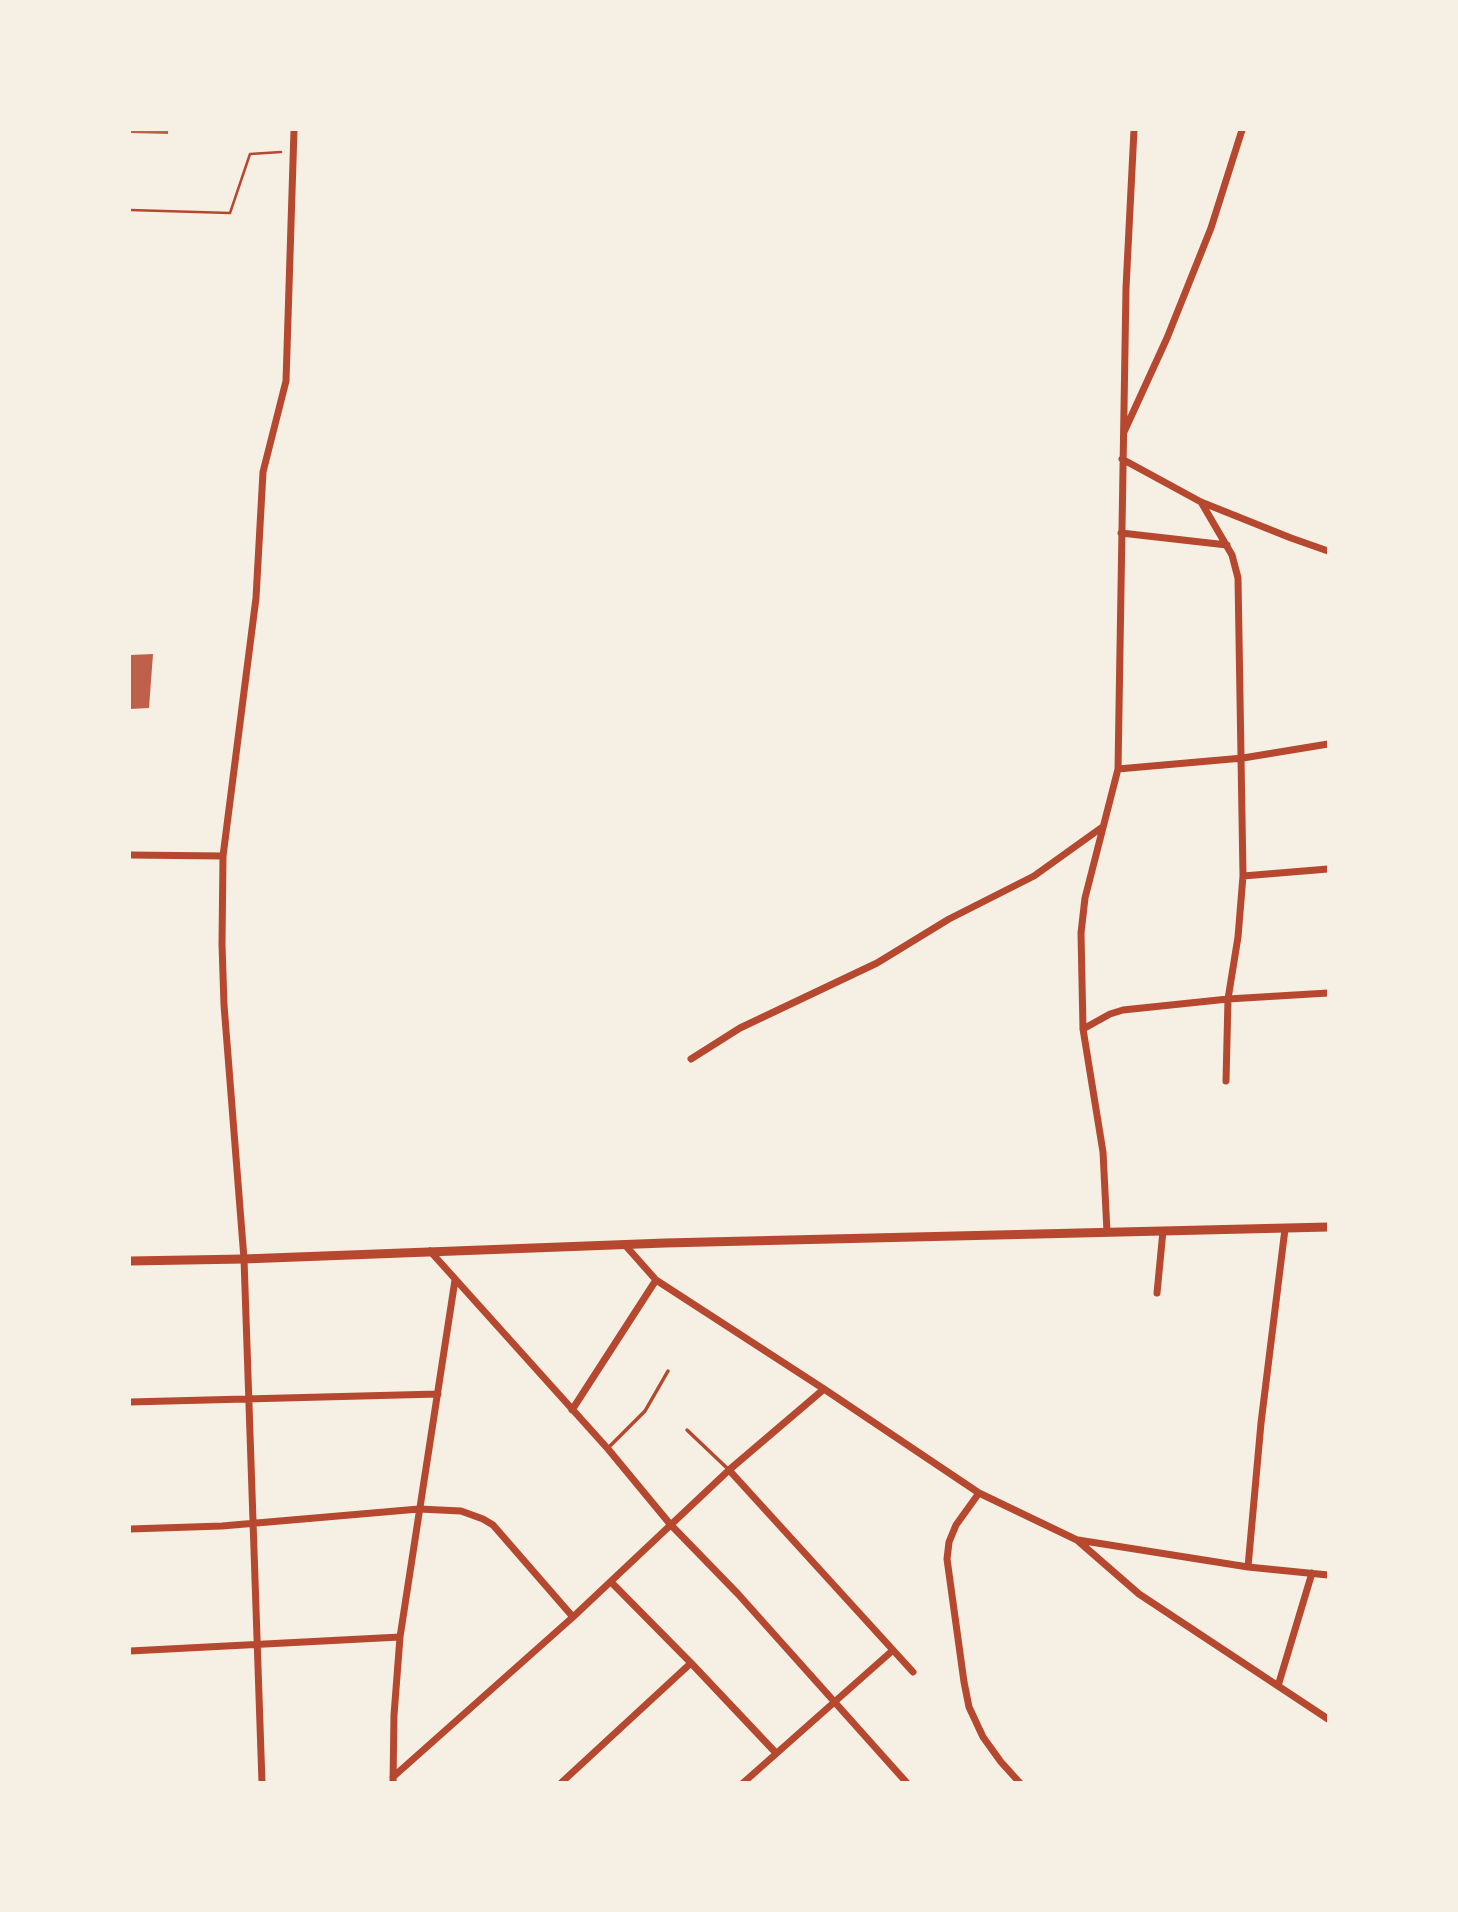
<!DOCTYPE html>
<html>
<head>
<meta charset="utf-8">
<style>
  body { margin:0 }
  #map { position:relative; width:1458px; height:1912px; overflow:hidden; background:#f6efe4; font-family:Commissioner,sans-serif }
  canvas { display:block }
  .frame { position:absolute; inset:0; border:131px solid #f6efe4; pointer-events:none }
</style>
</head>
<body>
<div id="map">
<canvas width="1458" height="1912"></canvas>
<div class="frame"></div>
</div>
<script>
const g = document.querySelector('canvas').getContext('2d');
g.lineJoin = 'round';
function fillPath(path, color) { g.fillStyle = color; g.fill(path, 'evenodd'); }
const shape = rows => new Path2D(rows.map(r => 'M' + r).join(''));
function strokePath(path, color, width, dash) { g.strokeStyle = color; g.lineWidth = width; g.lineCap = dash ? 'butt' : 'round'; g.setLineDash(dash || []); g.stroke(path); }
fillPath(shape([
  [130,130,168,130,168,134,130,133],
  [153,654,149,708,130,709,130,655]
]), '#bf614a');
strokePath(shape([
  [130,210,230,213,250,154,281,152]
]), '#b5482f', 2.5);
strokePath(shape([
  [687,1430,728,1469],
  [609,1447,645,1411,668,1371]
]), '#b5482f', 3.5);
strokePath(shape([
  [1124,432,1167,338,1211,228,1242,130],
  [1122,459,1201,502,1291,538,1328,551],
  [1201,502,1232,555,1238,578,1243,876,1238,937,1228,999,1226,1081],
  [1121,533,1227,545],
  [1118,769,1243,758,1328,744],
  [130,855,223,856],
  [1243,876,1328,869],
  [1083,1029,1110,1014,1123,1010,1228,999,1328,993],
  [691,1059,740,1028,877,963,949,919,1034,876,1101,828],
  [1107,1232,1103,1152,1083,1029,1081,933,1085,898,1118,769,1126,288,1134,130],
  [625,1245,656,1280,824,1389,979,1493,1077,1540,1139,1594,1328,1719],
  [430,1251,608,1449,670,1524,738,1594,907,1783],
  [1157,1293,1163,1231],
  [130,1402,438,1394],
  [572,1410,656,1280],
  [729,1470,913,1672],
  [979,1493,956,1525,949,1542,947,1559,964,1682,969,1707,983,1737,1001,1762,1020,1783],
  [130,1529,222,1526,419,1509,461,1511,483,1519,493,1525,573,1617],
  [1078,1540,1248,1567,1328,1575],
  [1248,1567,1261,1423,1285,1229],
  [611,1582,691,1663,776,1753],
  [130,1651,400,1637],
  [1278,1686,1312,1573],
  [393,1777,573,1617,729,1470,824,1389],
  [262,1783,244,1259,224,1005,222,944,223,856,256,598,263,472,286,381,294,130],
  [393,1783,394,1715,400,1637,455,1280],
  [561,1783,691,1663],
  [743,1783,892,1651]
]), '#b5482f', 7);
strokePath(shape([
  [130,1261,244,1259,665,1243,1328,1227]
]), '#b5482f', 9);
</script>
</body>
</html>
